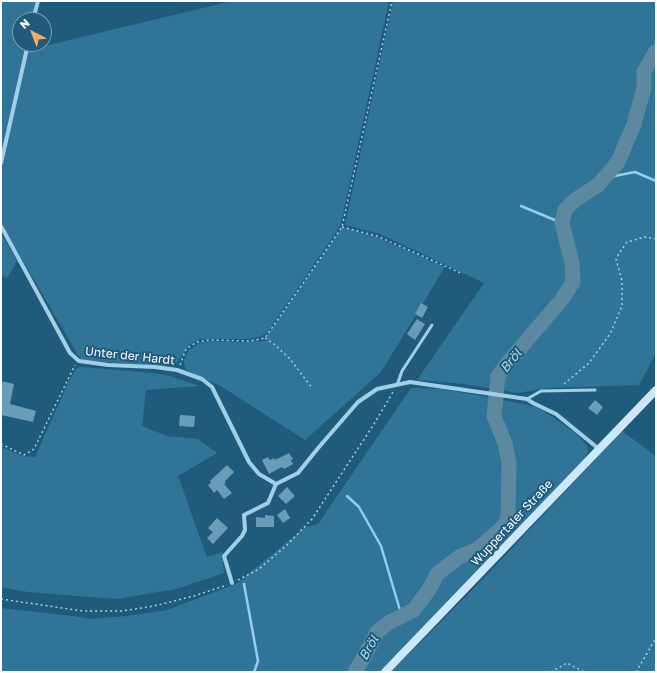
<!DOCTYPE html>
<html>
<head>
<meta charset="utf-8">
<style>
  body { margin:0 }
  #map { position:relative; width:657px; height:673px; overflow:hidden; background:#205b7c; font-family:"Golos Text",sans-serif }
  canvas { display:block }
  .frame { position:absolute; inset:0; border:2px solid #fff; pointer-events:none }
  .north { position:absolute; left:12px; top:12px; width:40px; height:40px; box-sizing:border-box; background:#205b7c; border:1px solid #799db0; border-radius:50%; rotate:318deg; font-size:11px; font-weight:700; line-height:16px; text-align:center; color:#fff }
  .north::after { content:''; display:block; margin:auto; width:14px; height:18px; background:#f4ab63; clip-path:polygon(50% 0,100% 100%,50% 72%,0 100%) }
</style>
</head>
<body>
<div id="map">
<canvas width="657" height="673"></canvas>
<div class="frame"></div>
<div class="north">N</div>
</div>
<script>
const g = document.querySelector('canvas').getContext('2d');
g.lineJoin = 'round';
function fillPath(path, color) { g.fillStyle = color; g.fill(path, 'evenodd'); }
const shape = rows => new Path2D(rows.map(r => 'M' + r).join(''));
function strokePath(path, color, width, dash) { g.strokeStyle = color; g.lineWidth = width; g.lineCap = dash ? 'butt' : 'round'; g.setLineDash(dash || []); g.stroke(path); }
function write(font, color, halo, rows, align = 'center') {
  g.font = font + ' "Golos Text",sans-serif'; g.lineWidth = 4; g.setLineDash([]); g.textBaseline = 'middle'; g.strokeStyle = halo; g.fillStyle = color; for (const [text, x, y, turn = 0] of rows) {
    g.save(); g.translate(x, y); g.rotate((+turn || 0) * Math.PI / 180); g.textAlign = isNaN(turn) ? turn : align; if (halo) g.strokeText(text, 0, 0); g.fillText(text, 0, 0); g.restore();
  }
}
fillPath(shape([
  [1,1,36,1,31,20,20,20,20,44,26,44,1,154],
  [232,1,389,1,342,219,339,228,267,333,259,337,248,339,201,339,190,344,174,367,89,361,81,359,76,352,7,233,1,220,1,172,28,50],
  [393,1,656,1,656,353,639,385,547,388,518,393,464,384,417,380,484,283,380,234,345,225],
  [342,227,377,237,445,267,381,372,305,440,219,385,189,372,185,368,184,360,188,351,199,343,207,341,241,342,266,341,266,337],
  [1,233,17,261,7,278,1,275],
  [81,367,153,373,170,376,200,386,146,390,142,426,167,436,198,439,217,453,178,476,207,557,222,552,224,573,176,589,116,599,28,592,1,587,1,447,23,456,35,457,69,381,76,369],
  [411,388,441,389,494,398,536,407,554,418,575,433,587,445,588,452,584,460,381,672,1,672,1,608,73,616,90,619,127,616,167,610,236,584,304,528,318,524],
  [622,431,656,456,656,672,391,672,484,578]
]), '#307598');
strokePath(shape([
  [604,178,635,172,656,181],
  [521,206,562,223],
  [347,496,359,507,381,546,402,617],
  [244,584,258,661,254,672]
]), '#96cde8', 2.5);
strokePath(shape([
  [355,672,366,653,377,632,388,623,414,610,430,588,437,574,459,557,478,549,503,527,508,518,509,463,505,443,494,416,498,376,510,360,563,298,573,282,572,263,562,223,565,210,575,200,598,185,618,162,634,124,644,88,644,72,656,51]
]), '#5c88a0', 15);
fillPath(shape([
  [421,303,428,307,422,318,415,314],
  [417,319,425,324,415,340,407,334],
  [1,381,14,384,10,404,36,411,33,422,1,415],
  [595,400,603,407,597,415,588,408],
  [180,415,195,416,194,427,179,426],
  [289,453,293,459,291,460,293,464,284,469,282,467,269,474,262,460,268,457,270,460,274,458,275,460],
  [227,465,234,472,225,481,226,483,224,484,232,493,224,499,217,490,214,493,208,485,211,483,210,481],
  [287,487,295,496,286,504,278,496],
  [285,509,290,518,283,523,277,515],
  [265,515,274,516,274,527,256,527,256,517,265,518],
  [217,518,228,528,213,544,207,538,213,532,208,528]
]), '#699cb6');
strokePath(shape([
  [342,227,377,236,463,274],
  [265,338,274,344,290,359,312,388],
  [180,365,186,349,197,342,208,340,250,341,265,338,342,227,392,1],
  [564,384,589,363,610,334,622,306,622,281,616,259,620,252,627,242,645,237,656,239],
  [1,444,24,455,34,449,75,365],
  [238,580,259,569,287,545,312,519,374,424,393,392],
  [1,599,83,611,122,611,154,606,194,596,227,585],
  [551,672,567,663,584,672],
  [636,672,656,638]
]), '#a2cfe6', 1.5, [2, 3]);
strokePath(shape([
  [397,385,402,371,432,325],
  [527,399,541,391,595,390]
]), '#a2cfe6', 3);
strokePath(shape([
  [33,20,38,1],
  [1,163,28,44],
  [1,226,70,353,79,361,108,365,155,367,177,370,202,379,212,387,249,462,259,474,276,484,298,473,319,447,358,402,377,389,410,382,527,399,533,403,556,414,599,449],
  [232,583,224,556,242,536,245,530,244,515,268,503,276,484]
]), '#a2cfe6', 4);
strokePath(shape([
  [385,672,656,390]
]), '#cce7f5', 8);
write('12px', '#fff', '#205b7c', [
  ["Unter der Hardt",130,356,6],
  ["Wuppertaler Straße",512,523,-47]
]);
write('italic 13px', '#add9ee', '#205b7c', [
  ["Bröl",511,361,-51],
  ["Bröl",369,648,-60]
]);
</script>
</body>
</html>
